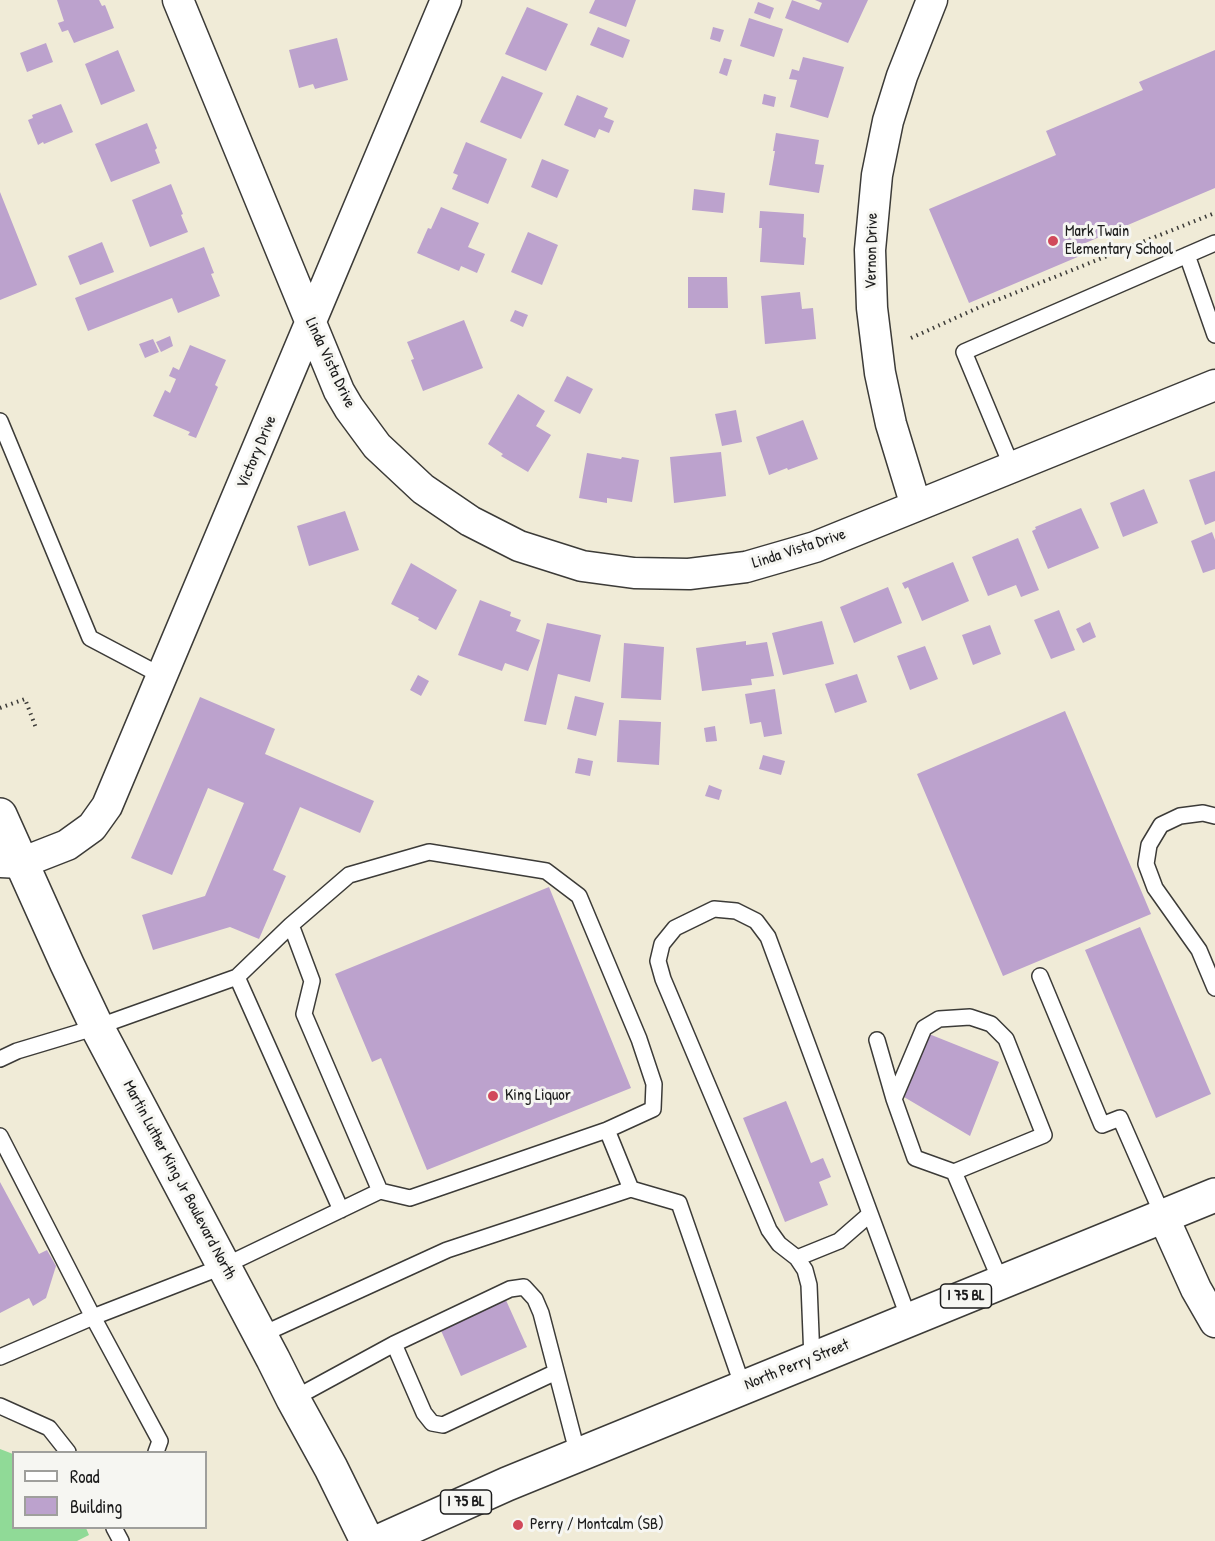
<!DOCTYPE html>
<html>
<head>
<meta charset="utf-8">
<style>
  body { margin:0 }
  #map { position:relative; width:1215px; height:1541px; overflow:hidden; background:#f0ebd7; font-family:"Patrick Hand",sans-serif }
  canvas { display:block }
  .legend { position:absolute; left:12px; top:1451px; width:195px; height:78px; box-sizing:border-box; background:#f6f6f2; border:2px solid #9f9f9c; margin:0; padding:8px 10px; list-style:none; font-size:18px; color:#1c1c1c }
  .legend li { display:flex; align-items:center; gap:12px; height:30px }
  .legend b { width:30px; border:2px solid #9f9f9c }
</style>
</head>
<body>
<div id="map">
<canvas width="1215" height="1541"></canvas>
<ul class="legend">
<li><b style="height:8px;background:#fff"></b>Road</li>
<li><b style="height:16px;background:#bca2cd"></b>Building</li>
</ul>
</div>
<script>
const g = document.querySelector('canvas').getContext('2d');
g.lineJoin = 'round';
function fillPath(path, color) { g.fillStyle = color; g.fill(path, 'evenodd'); }
const shape = rows => new Path2D(rows.map(r => 'M' + r).join(''));
function strokePath(path, color, width, dash) { g.strokeStyle = color; g.lineWidth = width; g.lineCap = dash ? 'butt' : 'round'; g.setLineDash(dash || []); g.stroke(path); }
function write(font, color, halo, rows, align = 'center') {
  g.font = font + ' "Patrick Hand",sans-serif'; g.lineWidth = 6; g.setLineDash([]); g.textBaseline = 'middle'; g.strokeStyle = halo; g.fillStyle = color; for (const [text, x, y, turn = 0] of rows) {
    g.save(); g.translate(x, y); g.rotate((+turn || 0) * Math.PI / 180); g.textAlign = isNaN(turn) ? turn : align; if (halo) g.strokeText(text, 0, 0); g.fillText(text, 0, 0); g.restore();
  }
}
fillPath(shape([
  [0,1449,13,1454,14,1528,86,1528,89,1535,77,1541,0,1541]
]), '#90da97');
fillPath(shape([
  [57,0,99,0,102,6,105,5,114,28,74,43,68,30,62,32,58,23,64,21],
  [595,0,636,0,626,27,589,13],
  [792,0,819,10,822,3,815,0,868,0,848,43,785,18],
  [758,2,774,8,770,19,754,13],
  [527,7,568,24,546,71,505,54],
  [749,18,783,29,774,57,740,46],
  [598,27,630,40,623,58,590,45],
  [713,27,724,30,720,42,710,39],
  [337,38,348,80,315,89,313,84,299,88,289,50],
  [46,43,53,62,27,72,20,53],
  [118,50,135,91,101,105,85,64],
  [1215,50,1215,188,1083,244,1087,253,969,303,929,209,1056,155,1046,131,1143,90,1139,82],
  [803,57,844,67,828,118,790,107,797,80,789,79,792,69,799,71],
  [724,58,732,60,727,76,719,73],
  [502,76,543,93,521,139,480,122],
  [764,94,776,97,774,107,762,104],
  [577,95,608,108,604,117,614,121,609,133,599,129,595,138,564,125],
  [61,104,73,132,44,144,43,142,38,145,28,120,33,118,32,115],
  [147,123,157,148,155,150,160,163,111,182,95,144],
  [776,133,819,140,815,164,824,165,819,193,769,185,775,151,773,151],
  [466,142,507,159,488,204,452,189,458,175,453,173],
  [542,159,569,170,557,198,531,187],
  [171,184,183,214,181,215,188,232,150,247,132,200],
  [694,189,725,193,723,213,692,210],
  [0,192,37,285,0,300],
  [441,207,479,223,468,247,485,254,477,273,461,266,459,271,417,253,428,228,431,229],
  [760,211,804,214,803,237,806,238,804,265,760,262,762,228,759,228],
  [528,232,558,245,542,285,511,272],
  [102,242,114,272,80,285,68,256],
  [204,247,214,273,211,274,220,296,178,313,172,298,88,331,75,298],
  [688,277,727,277,728,308,688,308],
  [800,292,802,309,813,308,816,339,765,344,761,296],
  [515,310,528,315,523,327,510,321],
  [464,320,483,368,423,391,411,360,414,359,407,342],
  [170,336,173,346,161,352,156,342],
  [153,339,159,352,145,358,139,344],
  [190,345,226,360,215,385,218,387,196,438,188,435,190,432,153,416,165,390,170,393,176,379,169,376,173,367,179,370],
  [567,376,593,389,580,414,554,401],
  [518,394,545,411,536,426,551,435,528,472,501,456,503,454,488,444],
  [736,410,742,442,722,446,715,414],
  [803,420,818,459,788,470,787,468,769,475,756,437],
  [721,452,726,496,674,503,670,457],
  [587,453,621,459,622,457,639,460,632,502,607,498,607,503,579,498],
  [1215,471,1215,521,1205,525,1189,480],
  [1144,489,1158,523,1123,537,1110,503],
  [1081,508,1099,548,1048,569,1032,531,1036,529,1035,527],
  [345,511,359,550,309,566,297,526],
  [1212,532,1215,540,1215,569,1203,573,1191,541],
  [1018,538,1039,590,1021,597,1016,585,988,596,972,557],
  [953,562,969,601,922,621,908,587,905,589,902,583],
  [411,563,457,590,436,630,418,620,419,618,391,604],
  [888,587,902,623,854,643,840,607],
  [480,600,511,612,510,616,521,620,516,631,540,640,528,671,505,663,502,671,458,655],
  [1059,610,1075,650,1051,659,1034,620],
  [822,621,834,664,783,675,772,633],
  [1090,622,1096,637,1083,643,1076,629],
  [547,623,601,635,590,682,558,674,546,725,524,721],
  [990,625,1001,654,973,665,962,635],
  [746,641,746,645,767,642,774,676,751,679,752,685,702,691,696,648],
  [624,643,664,647,661,700,621,698],
  [925,646,938,679,910,690,897,656],
  [857,674,867,702,835,713,825,684],
  [418,675,429,681,421,696,410,690],
  [775,689,782,734,764,737,761,722,750,724,745,694],
  [575,696,604,703,596,736,567,729],
  [200,697,275,729,265,754,374,801,360,833,300,807,273,870,286,876,259,939,230,927,153,950,142,915,205,896,244,803,208,788,172,875,131,858],
  [1065,711,1151,914,1003,976,917,774],
  [619,720,661,722,659,765,617,762],
  [715,726,717,741,706,742,704,728],
  [763,755,785,761,781,775,759,769],
  [578,758,593,761,590,776,575,773],
  [709,785,722,790,719,800,705,796],
  [549,887,631,1088,427,1170,381,1058,372,1062,335,974],
  [1140,927,1211,1094,1156,1118,1085,950],
  [929,1034,999,1062,970,1136,904,1097],
  [786,1101,811,1163,823,1158,831,1177,819,1182,828,1205,785,1222,743,1118],
  [0,1182,39,1254,47,1250,56,1266,46,1298,33,1306,29,1298,0,1313],
  [505,1298,527,1347,461,1376,439,1326]
]), '#bca2cd');
const service = shape([
  [1187,255,1215,335],
  [0,421,90,638,162,676],
  [1012,467,964,352,1215,243],
  [1215,816,1203,813,1180,816,1161,825,1149,845,1146,864,1155,888,1199,950,1215,988],
  [291,925,349,875,429,852,546,871,579,896,639,1039,654,1084,653,1109,607,1130,410,1198,380,1191],
  [1040,976,1102,1125,1120,1118,1163,1216],
  [237,977,341,1210],
  [877,1040,894,1099,915,1158,954,1172],
  [0,1059,17,1051,97,1027,237,977,291,925,312,981,304,1014,380,1191,224,1266,93,1317,0,1357],
  [894,1099,924,1028,939,1019,970,1017,991,1024,1006,1039,1044,1135,954,1172,1001,1282],
  [607,1130,631,1189],
  [0,1136,93,1317,160,1441,156,1452],
  [797,1258,839,1241,870,1214],
  [261,1335,447,1250,631,1189,679,1203,743,1387],
  [394,1344,424,1413,432,1423,443,1425,556,1372],
  [812,1359,809,1285,805,1270,797,1258,779,1244,769,1230,663,979,658,961,662,944,675,928,714,909,736,911,756,921,768,937,909,1319],
  [293,1399,394,1344,510,1289,524,1287,535,1299,541,1313,578,1455],
  [0,1406,49,1428,68,1452],
  [114,1528,121,1541]
]);
const minor = shape([
  [178,0,339,391,349,408,377,446,423,489,470,521,519,546,582,566,634,573,689,574,746,567,815,547,1215,385],
  [916,506,891,424,880,373,872,308,870,250,877,175,888,121,902,76,932,0],
  [0,862,21,863,67,845,92,827,107,806,446,0],
  [1163,1216,1196,1289,1215,1322]
]);
const secondary = shape([
  [0,815,67,964,97,1027,273,1359,293,1399,331,1468,367,1541]
]);
const primary = shape([
  [380,1541,507,1484,1215,1195]
]);
strokePath(service, '#3c3b38', 18);
strokePath(minor, '#3c3b38', 33);
strokePath(secondary, '#3c3b38', 36);
strokePath(primary, '#3c3b38', 36);
strokePath(shape([
  [911,338,982,306,1215,213],
  [0,708,25,699,36,728]
]), '#3c3b38', 4, [1.5, 4.5]);
strokePath(service, '#fff', 15);
strokePath(minor, '#fff', 30);
strokePath(secondary, '#fff', 33);
strokePath(primary, '#fff', 33);
for (const [x, y, r, color] of [
  [1053,241,6,"#d1495b"],
  [493,1096,6,"#d1495b"],
  [518,1525,6,"#d1495b"]
]) { const dot = new Path2D(); dot.arc(x, y, r, 0, 2 * Math.PI); g.fillStyle = color; g.fill(dot); strokePath(dot, '#f6f6f2', 2); }
for (const [x, y, w] of [
  [966,1296,51],
  [466,1502,51]
]) { const box = new Path2D(); box.roundRect(x - w / 2, y - 12, w, 24, 4.5); g.fillStyle = '#f6f6f2'; g.fill(box); strokePath(box, '#1c1c1c', 1.5); }
write('bold 15px', '#1c1c1c', null, [
  ["I 75 BL",966,1296],
  ["I 75 BL",466,1502]
]);
write('16px', '#1c1c1c', '#f6f6f2', [
  ["Mark Twain",1065,232],
  ["Elementary School",1065,250],
  ["King Liquor",505,1096],
  ["Perry / Montcalm (SB)",530,1525]
], 'left');
write('16px', '#1c1c1c', '#f6f6f2', [
  ["Vernon Drive",872,251,-89],
  ["Linda Vista Drive",330,363,65],
  ["Victory Drive",257,452,-67],
  ["Linda Vista Drive",799,549,-18],
  ["Martin Luther King Jr Boulevard North",179,1180,62],
  ["North Perry Street",797,1365,-22]
]);
</script>
</body>
</html>
